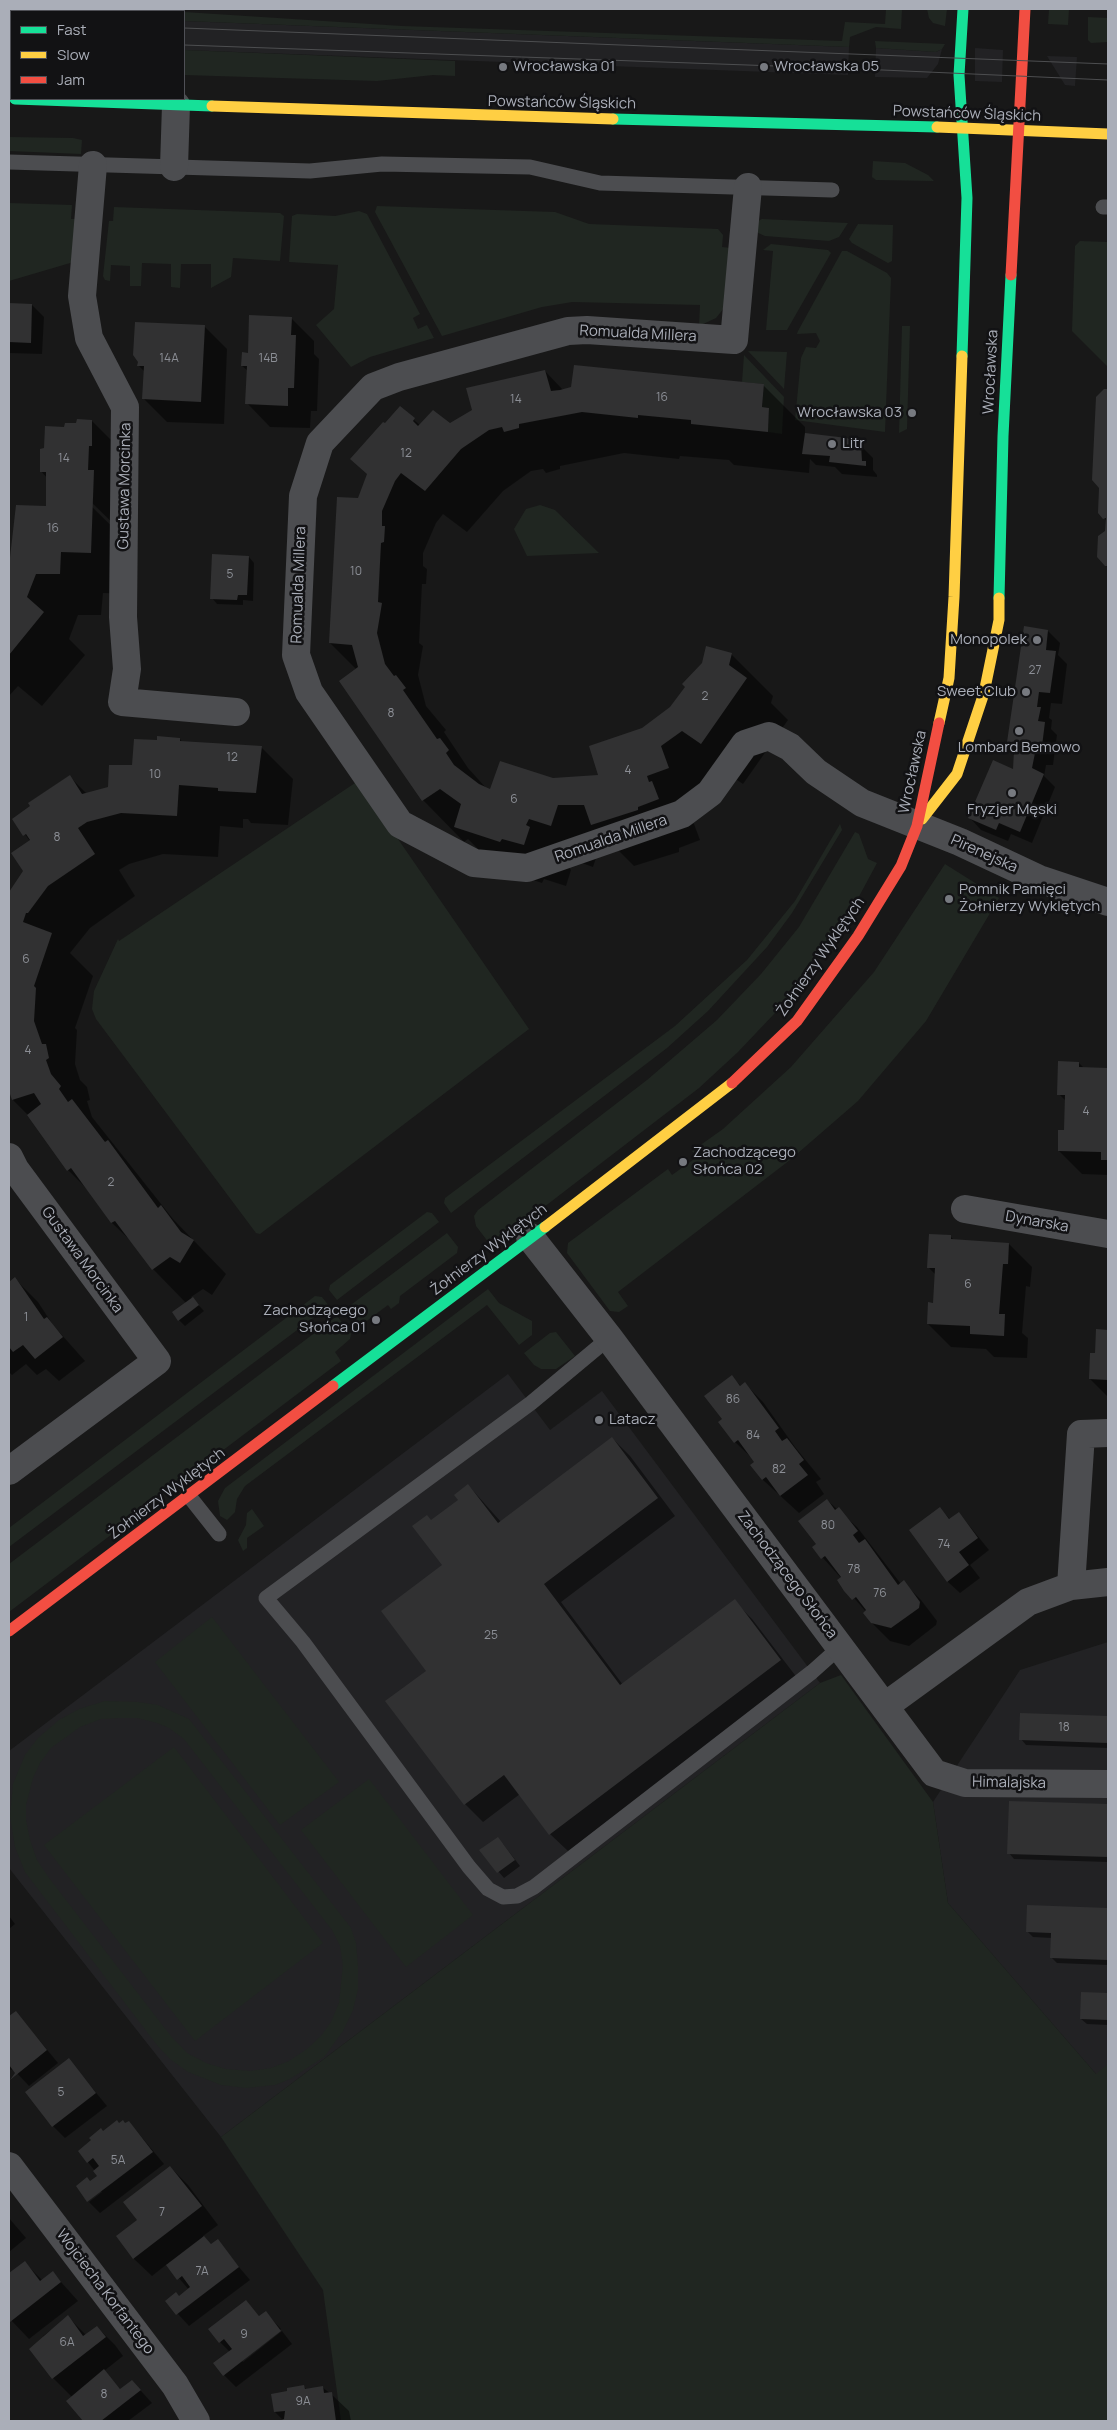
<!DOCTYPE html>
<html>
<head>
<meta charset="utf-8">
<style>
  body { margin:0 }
  #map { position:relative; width:1117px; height:2430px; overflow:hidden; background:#181818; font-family:Manrope,sans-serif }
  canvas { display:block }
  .frame { position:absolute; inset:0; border:10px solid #aaaeb8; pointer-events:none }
  .legend { position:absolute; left:10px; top:10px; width:175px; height:90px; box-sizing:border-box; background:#121214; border:1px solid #4f5056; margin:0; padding:6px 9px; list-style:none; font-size:15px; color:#aaaeb8 }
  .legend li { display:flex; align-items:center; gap:10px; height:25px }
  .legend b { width:25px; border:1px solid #4f5056 }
</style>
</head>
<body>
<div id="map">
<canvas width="1117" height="2430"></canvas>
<div class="frame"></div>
<ul class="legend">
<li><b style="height:6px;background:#16e098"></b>Fast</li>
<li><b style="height:6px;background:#ffcf43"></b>Slow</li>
<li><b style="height:6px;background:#f24e42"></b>Jam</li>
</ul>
</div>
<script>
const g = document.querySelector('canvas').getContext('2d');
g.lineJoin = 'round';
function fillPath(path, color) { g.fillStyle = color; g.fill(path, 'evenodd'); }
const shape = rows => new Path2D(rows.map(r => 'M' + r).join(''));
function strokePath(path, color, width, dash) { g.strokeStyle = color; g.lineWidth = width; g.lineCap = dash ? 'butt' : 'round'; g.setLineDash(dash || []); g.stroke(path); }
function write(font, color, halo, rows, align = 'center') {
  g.font = font + ' Manrope,sans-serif'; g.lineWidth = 5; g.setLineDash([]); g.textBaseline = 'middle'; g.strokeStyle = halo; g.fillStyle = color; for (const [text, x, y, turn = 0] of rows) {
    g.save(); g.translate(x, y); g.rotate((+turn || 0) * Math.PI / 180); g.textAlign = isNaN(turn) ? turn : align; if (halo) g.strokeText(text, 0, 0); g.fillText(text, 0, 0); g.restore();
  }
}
fillPath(shape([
  [184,21,849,47,848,75,184,50],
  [876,48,936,52,942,49,938,64,927,78,875,77],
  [975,48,1003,50,1002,82,975,81],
  [1047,56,1077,57,1075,86,1065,85],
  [508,1374,550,1430,602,1391,820,1683,221,2137,9,1868,9,1751],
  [1108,1642,1108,2421,711,2421,1096,2074,948,1903,933,1802,1020,1670]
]), '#222224');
fillPath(shape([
  [9,9,90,9,156,11,11,11,11,14,9,14],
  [886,9,902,9,901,29,876,27,850,37,849,47,184,21,184,12,402,26,842,41,845,22,885,24],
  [927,9,947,9,945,26,933,23,929,18],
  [1049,9,1069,9,1068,25,1048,24],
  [1088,17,1108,18,1108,42,1091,43,1088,40],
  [875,41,945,44,942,49,936,52,876,48],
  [184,50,455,61,455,76,433,75,377,81,184,75],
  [9,137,73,138,82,140,81,154,9,151],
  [873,161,905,163,928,175,934,181,876,180,872,177],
  [9,203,72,205,71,219,80,219,77,261,9,281],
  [377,206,555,212,589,224,718,229,723,235,722,247,731,248,724,308,716,318,699,326,700,305,572,302,542,307,442,336,375,212],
  [114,207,280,213,284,216,280,261,233,258,231,277,211,288,211,264,181,264,180,288,171,287,171,264,142,263,141,286,130,286,130,266,111,265,110,281,105,280,103,276,109,221,113,221],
  [359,211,367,214,420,314,413,318,418,329,427,325,434,338,370,357,351,367,316,325,334,309,338,265,289,262,292,216,297,214,335,216],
  [762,219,848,223,839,237,829,241,765,236,756,232,758,221],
  [858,224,893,225,892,261,888,263,852,243,849,239],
  [1080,241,1108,242,1108,367,1072,331,1075,246],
  [771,244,828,250,831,253,787,330,766,330,773,251,763,250],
  [842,251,847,251,887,273,891,278,885,432,795,420,801,358,806,347,816,348,820,341,816,333,797,334,798,331],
  [902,326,910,326,907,429,899,433],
  [748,351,787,352,784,389],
  [744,355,784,397,782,434,768,432,769,408,762,407,764,384,742,382],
  [540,505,555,510,599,553,527,556,514,529,526,509],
  [358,781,529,1029,260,1234,256,1233,96,1019,92,1009,94,991,118,939,119,941],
  [840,824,842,830,792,913,767,947,708,1011,667,1048,451,1213,444,1203,445,1198,675,1026,747,960,795,901],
  [855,832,859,834,868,859,877,863,856,902,816,962,774,1014,738,1052,699,1088,492,1247,476,1226,474,1216,478,1210,647,1080,717,1020,761,974,799,927],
  [945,864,999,898,926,1021,858,1101,790,1160,618,1292,628,1306,619,1312,610,1311,567,1253,568,1243,668,1169,672,1175,697,1157,692,1151,723,1129,791,1067,874,972],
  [427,1212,432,1213,439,1222,337,1300,329,1290,330,1285],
  [447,1233,458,1247,457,1253,400,1296,399,1303,391,1309,388,1305,364,1323,366,1327,363,1330,357,1328,344,1310],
  [488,1289,499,1303,532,1321,532,1335,519,1345,487,1305,245,1486,237,1499,235,1512,227,1520,220,1516,218,1501,225,1488],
  [315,1296,322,1297,329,1306,9,1547,9,1528],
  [337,1316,351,1334,350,1339,335,1352,341,1361,9,1612,9,1564],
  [556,1332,575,1356,556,1369,541,1369,534,1365,524,1353,550,1333],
  [252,1509,264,1526,247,1538,247,1548,243,1551,238,1540,246,1525,247,1513],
  [212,1617,339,1782,280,1825,155,1662],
  [841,1675,933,1802,948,1903,1096,2074,1108,2064,1108,2421,341,2421,323,2290,221,2137,820,1683],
  [105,1701,138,1702,158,1705,189,1719,351,1928,356,1943,358,1966,358,1989,353,2010,343,2031,324,2057,290,2079,275,2085,246,2088,221,2085,188,2072,170,2059,157,2045,25,1872,15,1847,10,1816,13,1784,25,1755,38,1738,59,1720,79,1709],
  [118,1718,137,1718,157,1723,169,1728,184,1739,332,1930,340,1946,343,1965,339,2003,331,2022,321,2036,307,2049,289,2061,271,2068,250,2071,226,2069,206,2063,187,2053,170,2035,49,1878,37,1860,30,1840,26,1820,26,1805,33,1778,40,1763,51,1748,80,1727,101,1719],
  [174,1747,323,1943,195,2041,44,1845],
  [369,1779,473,1915,406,1967,301,1830]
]), '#202621');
fillPath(shape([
  [9,304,32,305,44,317,42,354,9,353],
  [291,318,314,341,314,354,319,359,317,411,311,411,310,428,270,427,247,403,248,371,242,366,249,354],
  [204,326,227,349,224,424,167,422,144,399,145,372,139,366],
  [545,371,563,390,764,386,805,427,805,434,847,440,855,445,861,446,873,458,873,470,877,475,877,477,842,474,835,467,816,465,810,459,809,473,734,465,729,460,680,456,679,459,624,453,560,466,560,469,546,473,543,469,531,471,503,491,467,532,443,514,436,523,423,553,423,566,427,569,426,584,422,584,419,643,423,646,418,675,426,706,446,730,444,732,468,768,487,789,490,790,553,779,600,776,642,729,671,708,731,654,773,696,771,703,788,720,743,784,725,772,687,817,694,824,700,840,679,848,679,852,634,866,614,846,600,846,593,867,571,859,568,866,571,870,566,886,544,879,542,883,497,868,468,839,464,842,423,800,357,670,330,643,359,499,385,425,400,408,421,426,450,425],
  [1105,390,1108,390,1108,568,1098,556,1106,532,1107,521,1104,518],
  [92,421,124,453,125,535,89,500,87,502,134,548,132,594,103,593,101,615,78,615,69,639,85,655,42,706,18,686,9,696,9,569,47,507,47,478,41,471,46,449,65,428],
  [249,557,254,563,253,601,243,600,243,605,217,604,212,598],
  [1048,631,1060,643,1058,655,1067,664,1062,704,1051,703,1049,718,1052,720,1051,729,1057,735,1053,765,1046,765,1044,776,1055,787,1032,843,1011,834,1008,841,981,830,970,818,1014,771,1015,756,1008,749],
  [180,739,183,743,261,747,293,779,288,825,251,823,248,819,243,819,243,828,220,826,218,857,163,854,129,864,119,870,135,896,90,928,70,953,93,976,75,1028,77,1030,75,1064,80,1080,87,1087,90,1100,87,1101,92,1117,173,1219,226,1274,212,1295,203,1289,191,1297,204,1311,185,1326,179,1320,186,1303,153,1269,135,1245,112,1223,90,1192,68,1170,28,1115,13,1100,9,1087,9,894,25,872,30,841,14,820,70,777,87,794,109,788,158,741],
  [1079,1063,1084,1068,1108,1069,1108,1175,1082,1174,1059,1151,1065,1131,1066,1101,1059,1094],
  [950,1236,955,1241,1009,1244,1032,1267,1030,1287,1026,1286,1022,1333,1028,1338,1027,1358,994,1357,986,1349,951,1347,928,1324,934,1304,936,1275,929,1268],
  [15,1279,38,1302,53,1325,85,1361,59,1381,46,1369,37,1375,26,1364,12,1375,9,1372,9,1284],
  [1097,1331,1108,1331,1108,1397,1090,1379,1096,1354],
  [732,1377,741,1386,745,1384,763,1402,795,1447,821,1479,816,1482,824,1494,799,1513,763,1480,752,1466,756,1462,735,1442,724,1419],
  [612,1438,630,1456,675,1516,561,1602,623,1685,734,1601,752,1619,798,1679,568,1851,550,1834,520,1794,483,1822,465,1804,427,1671,443,1565,432,1521,460,1500,468,1485,501,1522],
  [827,1500,857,1527,901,1584,903,1582,921,1600,937,1621,936,1625,909,1646,890,1641,872,1623,866,1612,839,1580,841,1578,814,1548,818,1545],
  [940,1509,950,1519,959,1513,989,1550,970,1565,980,1578,960,1593,948,1582,911,1530],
  [1021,1714,1108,1717,1108,1748,1026,1745,1021,1739],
  [1011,1802,1108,1805,1108,1862,1014,1859,1009,1853],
  [503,1844,520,1866,504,1878,481,1851],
  [1028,1907,1108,1909,1108,1965,1057,1963,1051,1957,1052,1938,1033,1937,1027,1931],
  [9,1916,15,1924,9,1929],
  [1082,1994,1108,1995,1108,2025,1087,2024,1081,2019],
  [16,2012,58,2063,29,2086,13,2069,11,2070,9,2068,9,2018],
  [69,2060,107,2106,65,2138,53,2126],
  [129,2122,164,2164,100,2213,89,2202,102,2192,91,2183,99,2176,79,2151,103,2132],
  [170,2167,188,2185,218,2225,203,2236,212,2245,217,2241,250,2280,189,2326,166,2301,180,2297,189,2290,167,2264,152,2276,134,2259,117,2236,139,2220],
  [9,2218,26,2238,9,2252],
  [25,2263,43,2281,53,2273,78,2301,29,2339,9,2318,9,2274],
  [246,2301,260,2317,266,2313,281,2329,241,2360,243,2362,282,2331,292,2344,236,2387,224,2375,230,2352,220,2342],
  [68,2317,86,2335,97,2327,115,2345,123,2356,104,2371,121,2390,132,2381,152,2403,128,2421,85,2421,68,2401,72,2397,53,2378,43,2336],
  [304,2387,307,2390,322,2387,331,2394,349,2411,351,2421,282,2421,284,2421,275,2412]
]), '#0007');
fillPath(shape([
  [9,303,32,304,31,343,9,342],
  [249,315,292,317,291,335,296,335,294,388,288,388,288,406,245,404,247,366,241,366,242,352,248,353],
  [135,322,205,325,201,402,142,399,144,366,137,366,138,362,133,355],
  [574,365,764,384,762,407,769,408,768,432,691,424,691,420,638,415,638,418,582,412,519,424,519,428,504,432,502,427,489,430,461,449,425,491,401,473,395,481,382,511,382,526,385,526,384,542,381,543,378,602,382,603,377,633,385,664,394,676,396,675,406,688,403,690,437,739,440,738,449,750,446,753,454,765,479,784,490,789,500,761,553,778,598,775,589,746,642,728,670,707,685,687,682,684,702,663,706,646,732,653,729,665,747,678,701,744,682,731,661,746,669,768,647,776,649,782,652,781,659,799,638,807,638,810,591,825,584,805,558,805,551,826,529,819,526,825,530,827,524,845,502,839,500,842,454,827,461,804,440,789,422,801,339,681,358,667,352,645,329,643,337,497,358,498,367,474,350,459,383,422,385,423,400,406,415,418,413,421,418,426,433,410,450,423,472,410,466,388,545,370,551,391,560,390,571,387],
  [1104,389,1108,389,1108,566,1105,566,1097,557,1098,536,1105,531,1106,518,1103,519,1098,513,1099,488,1092,480,1096,397],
  [77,419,92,420,92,446,89,446,88,470,94,470,91,553,61,552,60,574,36,574,27,597,44,612,9,655,9,566,16,505,46,506,46,472,40,472,40,449,44,448,45,426,64,427,65,423,76,423],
  [805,433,847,438,851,440,851,444,861,445,862,461,866,461,866,466,829,462,830,456,802,454],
  [212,554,249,556,247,595,238,595,237,600,210,599],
  [1024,626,1048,630,1046,650,1056,651,1050,693,1039,692,1037,707,1041,707,1038,721,1045,722,1041,754,1035,753,1032,768,1044,774,1020,832,999,823,996,830,968,818,993,760,1013,769,1014,751,1006,749],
  [157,736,180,738,180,741,262,746,256,793,218,791,218,788,179,785,177,816,121,813,87,822,78,828,95,854,48,886,28,913,26,913,23,922,52,933,34,986,36,988,34,1021,42,1044,46,1044,49,1058,46,1060,51,1074,61,1086,59,1089,68,1102,72,1099,105,1142,108,1140,158,1208,161,1205,181,1232,194,1240,180,1263,170,1257,152,1270,115,1221,111,1223,71,1168,67,1171,27,1115,41,1104,34,1093,12,1100,9,1091,9,892,23,871,11,853,30,840,26,834,23,836,12,819,30,806,28,803,70,775,82,794,108,787,109,765,132,765,134,739,157,740],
  [1058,1061,1079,1062,1079,1067,1108,1068,1108,1160,1101,1160,1101,1152,1058,1151,1058,1130,1064,1130,1065,1095,1057,1095],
  [929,1234,951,1235,951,1239,1009,1243,1008,1264,1003,1264,999,1314,1005,1314,1004,1336,970,1334,970,1326,927,1324,928,1302,933,1303,935,1268,927,1268],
  [15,1277,44,1319,47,1317,63,1337,35,1359,23,1345,13,1352,9,1347,9,1282],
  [193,1297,199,1305,178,1321,172,1312],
  [1096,1329,1108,1330,1108,1380,1089,1379,1090,1353,1095,1353],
  [732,1375,740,1386,745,1382,779,1428,775,1431,782,1441,787,1438,804,1460,799,1464,808,1475,780,1496,766,1477,762,1480,750,1465,754,1462,738,1440,734,1443,718,1422,722,1419,704,1396],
  [612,1437,658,1498,544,1584,620,1685,735,1599,781,1660,549,1835,504,1775,464,1805,385,1701,426,1671,381,1611,442,1565,412,1526,427,1515,431,1520,458,1500,454,1495,468,1484,498,1523],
  [827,1499,835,1510,839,1507,858,1531,853,1535,859,1543,865,1539,898,1585,904,1580,920,1602,919,1608,891,1628,871,1623,863,1613,866,1610,856,1597,852,1600,844,1591,837,1580,841,1577,825,1556,821,1559,812,1547,816,1544,798,1521],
  [940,1507,949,1519,959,1512,978,1538,959,1552,969,1565,947,1582,909,1530],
  [1020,1713,1108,1716,1108,1743,1019,1740],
  [1009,1801,1108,1804,1108,1857,1007,1854],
  [498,1837,515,1860,497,1873,479,1850],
  [1027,1905,1108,1908,1108,1960,1050,1958,1051,1933,1026,1932],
  [1081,1992,1108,1993,1108,2020,1080,2019],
  [16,2011,47,2050,10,2080,15,2073,9,2065,9,2016],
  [69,2058,96,2093,52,2127,25,2092],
  [117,2120,119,2123,123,2120,125,2123,129,2121,153,2152,87,2202,76,2186,87,2177,90,2181,97,2176,93,2171,99,2166,93,2158,87,2163,78,2151,91,2140,89,2138,101,2128,103,2131],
  [170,2166,202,2206,133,2259,116,2236,137,2220,123,2202],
  [204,2236,211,2244,218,2239,239,2267,176,2315,165,2301,176,2292,179,2296,190,2287,182,2276,177,2280,166,2265],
  [25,2261,40,2281,53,2271,61,2282,10,2322,9,2273],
  [246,2300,259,2316,266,2311,281,2331,223,2376,213,2363,232,2349,224,2339,219,2343,208,2329],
  [68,2315,83,2336,97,2326,106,2337,52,2379,29,2349],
  [104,2369,120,2389,132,2380,141,2390,101,2421,83,2421,66,2401],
  [304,2385,305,2389,323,2386,324,2393,332,2392,336,2421,279,2421,284,2419,285,2411,274,2412,271,2394,287,2391,287,2388]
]), '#313132');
strokePath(shape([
  [9,162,310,171,382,164,530,167,600,183,832,190],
  [1103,207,1108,207],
  [609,1338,531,1403,266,1598,303,1642,469,1867,488,1889,503,1897,517,1896,534,1887,812,1672,840,1647],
  [189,1496,219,1534]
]), '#4c4d50', 15);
strokePath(shape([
  [93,165,82,296,89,338,125,407,123,617,127,669,122,702,236,712],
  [174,167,176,105],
  [748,187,734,340,587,330,568,331,399,377,373,387,320,443,303,496,296,655,309,692,400,824,474,863,527,868,682,814,710,793,745,744,769,736,790,747,816,772,862,803,960,842,1039,879,1108,902],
  [9,1157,15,1169,157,1361,9,1471],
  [965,1209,1108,1234],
  [530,1237,609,1338,934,1773,965,1783,1108,1784],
  [1071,1586,1081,1434,1108,1433],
  [885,1706,1028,1602,1071,1586,1108,1582],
  [9,2166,175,2385,196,2421]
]), '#4c4d50', 28);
strokePath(shape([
  [15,99,212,106],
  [613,119,937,127],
  [962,356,967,198,959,75,963,9],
  [999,598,1003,436,1011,275],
  [333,1386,545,1227]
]), '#16e098', 11);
strokePath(shape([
  [212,106,613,119],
  [937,127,1108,134],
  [939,723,949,678,954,597,962,356],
  [922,819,957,774,984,693,999,620,999,598],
  [545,1227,732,1083]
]), '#ffcf43', 11);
strokePath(shape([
  [1011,275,1025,9],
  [732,1083,797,1021,858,936,901,866,917,826,939,723],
  [9,1631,333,1386]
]), '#f24e42', 11);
strokePath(shape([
  [9,21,11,22],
  [184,28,1108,64],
  [9,38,11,38],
  [184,45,860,69,1108,80]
]), '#4d4e50', 1);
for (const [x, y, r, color] of [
  [503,67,5,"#777a80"],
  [764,67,5,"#777a80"],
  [912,413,5,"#777a80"],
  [832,444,5,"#777a80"],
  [1037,640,5,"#777a80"],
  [1026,692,5,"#777a80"],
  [1019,731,5,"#777a80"],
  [1012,793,5,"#777a80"],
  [949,899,5,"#777a80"],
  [683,1162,5,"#777a80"],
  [376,1320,5,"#777a80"],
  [599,1420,5,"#777a80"]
]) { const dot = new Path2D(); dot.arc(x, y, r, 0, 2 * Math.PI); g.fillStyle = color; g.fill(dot); strokePath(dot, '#121214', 2); }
write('12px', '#8c8f96', null, [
  ["14A",169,359],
  ["14B",268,359],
  ["16",662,398],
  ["14",516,400],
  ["12",406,454],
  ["14",64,459],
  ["16",53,529],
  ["10",356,572],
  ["5",230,575],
  ["27",1035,671],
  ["2",705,697],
  ["8",391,714],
  ["12",232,758],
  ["4",628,771],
  ["10",155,775],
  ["6",514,800],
  ["8",57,838],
  ["6",26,960],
  ["4",28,1051],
  ["4",1086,1112],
  ["2",111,1183],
  ["6",968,1285],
  ["1",26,1318],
  ["86",733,1400],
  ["84",753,1436],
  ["82",779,1470],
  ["80",828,1526],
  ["74",944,1545],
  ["78",854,1570],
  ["76",880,1594],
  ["25",491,1636],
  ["18",1064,1728],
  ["5",61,2093],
  ["5A",118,2161],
  ["7",162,2213],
  ["7A",202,2272],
  ["9",244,2335],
  ["6A",67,2343],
  ["8",104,2395],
  ["9A",303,2402]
]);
write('15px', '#aaaeb8', '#121214', [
  ["Wrocławska 01",513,67],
  ["Wrocławska 05",774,67],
  ["Wrocławska 03",902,413,"right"],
  ["Litr",842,444],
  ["Monopolek",1027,640,"right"],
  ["Sweet Club",1016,692,"right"],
  ["Lombard Bemowo",1019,748,"center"],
  ["Fryzjer Męski",1012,810,"center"],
  ["Pomnik Pamięci",959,890],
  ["Żołnierzy Wyklętych",959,907],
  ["Zachodzącego",693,1153],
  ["Słońca 02",693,1170],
  ["Zachodzącego",366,1311,"right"],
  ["Słońca 01",366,1328,"right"],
  ["Latacz",609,1420]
], 'left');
write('15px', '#aaaeb8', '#121214', [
  ["Powstańców Śląskich",562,103,1],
  ["Powstańców Śląskich",967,114,2],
  ["Romualda Millera",638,334,3],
  ["Wrocławska",991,372,-87],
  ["Gustawa Morcinka",125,486,-89],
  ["Romualda Millera",299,585,-88],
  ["Wrocławska",913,772,-78],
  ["Romualda Millera",611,839,-19],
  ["Pirenejska",984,854,24],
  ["Żołnierzy Wyklętych",821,957,-55],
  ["Dynarska",1037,1222,10],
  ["Żołnierzy Wyklętych",489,1250,-37],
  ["Gustawa Morcinka",82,1260,54],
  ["Żołnierzy Wyklętych",167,1494,-37],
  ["Zachodzącego Słońca",787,1575,53],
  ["Himalajska",1009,1783,1],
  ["Wojciecha Korfantego",105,2292,53]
]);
</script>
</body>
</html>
